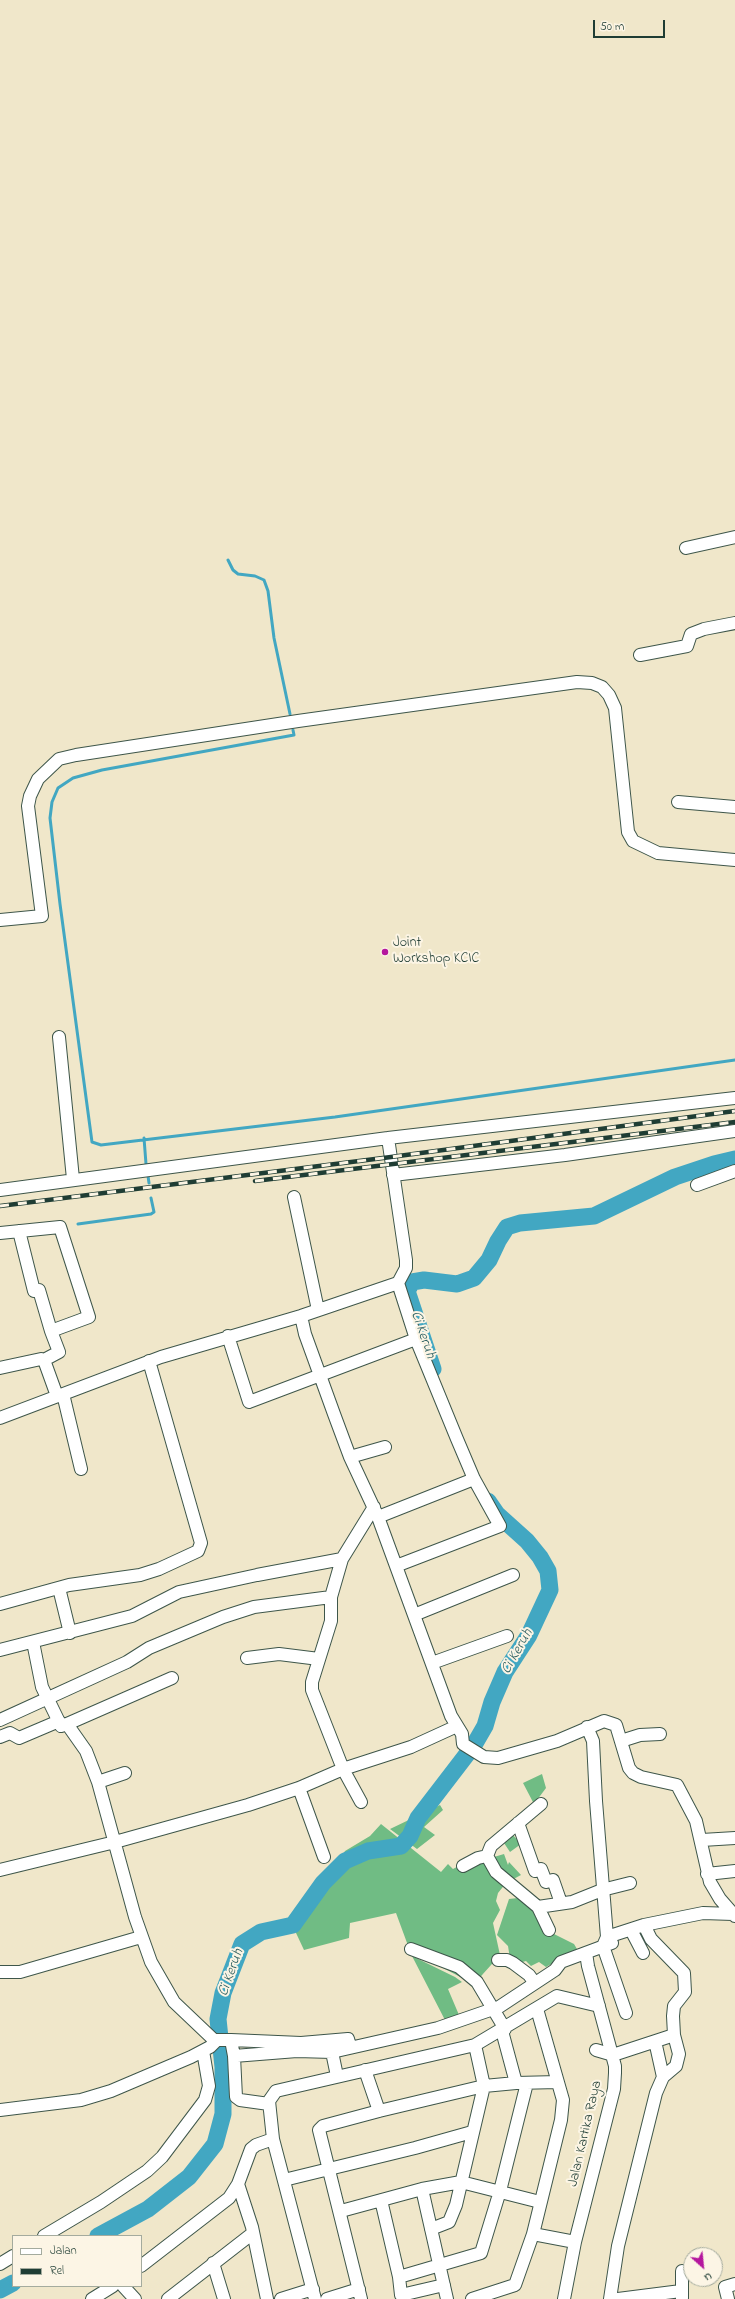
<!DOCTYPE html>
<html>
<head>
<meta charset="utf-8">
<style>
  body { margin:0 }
  #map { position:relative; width:735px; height:2299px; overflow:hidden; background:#f0e7ca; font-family:"Indie Flower",sans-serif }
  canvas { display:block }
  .legend { position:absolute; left:12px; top:2235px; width:130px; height:52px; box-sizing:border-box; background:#fcf5e5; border:1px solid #a4ab9e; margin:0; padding:5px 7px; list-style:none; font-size:12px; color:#1f3d34 }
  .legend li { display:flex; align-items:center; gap:8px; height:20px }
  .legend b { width:20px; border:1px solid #a4ab9e }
  .north { position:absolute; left:683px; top:2247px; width:40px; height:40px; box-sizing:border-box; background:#fcf5e5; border:1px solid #a4ab9e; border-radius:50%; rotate:153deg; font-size:11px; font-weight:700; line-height:16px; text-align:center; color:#1f3d34 }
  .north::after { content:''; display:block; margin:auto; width:14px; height:18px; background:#b5179e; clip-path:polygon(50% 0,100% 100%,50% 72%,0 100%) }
  .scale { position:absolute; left:593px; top:20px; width:72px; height:18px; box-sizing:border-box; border:2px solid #1f3d34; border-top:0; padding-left:5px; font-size:12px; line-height:14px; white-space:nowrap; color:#1f3d34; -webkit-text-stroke:3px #fcf5e5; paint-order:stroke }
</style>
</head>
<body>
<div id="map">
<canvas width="735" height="2299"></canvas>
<ul class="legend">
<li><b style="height:5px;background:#fff"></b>Jalan</li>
<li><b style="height:5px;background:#1f3d34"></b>Rel</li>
</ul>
<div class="north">U</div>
<div class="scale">50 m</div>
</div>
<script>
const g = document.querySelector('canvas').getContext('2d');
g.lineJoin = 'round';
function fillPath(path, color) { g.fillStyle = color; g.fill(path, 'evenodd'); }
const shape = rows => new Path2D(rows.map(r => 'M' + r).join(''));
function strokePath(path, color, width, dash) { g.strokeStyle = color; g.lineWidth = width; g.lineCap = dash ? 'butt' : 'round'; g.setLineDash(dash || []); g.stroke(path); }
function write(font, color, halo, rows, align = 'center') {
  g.font = font + ' "Indie Flower",sans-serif'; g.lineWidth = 4; g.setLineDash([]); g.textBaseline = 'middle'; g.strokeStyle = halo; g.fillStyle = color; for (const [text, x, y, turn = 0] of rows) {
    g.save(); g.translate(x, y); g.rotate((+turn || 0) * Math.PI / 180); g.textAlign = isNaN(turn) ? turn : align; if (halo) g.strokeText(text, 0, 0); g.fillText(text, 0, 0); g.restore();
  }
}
fillPath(shape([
  [542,1774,546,1788,534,1804,523,1783],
  [440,1805,443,1810,424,1827,435,1835,417,1849,390,1829],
  [381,1824,441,1872,448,1864,453,1869,485,1852,494,1857,504,1854,508,1865,509,1862,521,1875,506,1883,498,1893,496,1901,500,1910,493,1923,500,1955,474,1984,410,1951,396,1913,350,1923,349,1938,304,1950,289,1918,331,1875,345,1851,370,1836],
  [512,1834,521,1844,510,1852,502,1840],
  [518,1898,537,1913,548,1931,574,1944,577,1949,546,1967,539,1962,531,1966,526,1961,516,1964,510,1959,508,1946,497,1935,509,1899],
  [412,1956,455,1977,462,1982,448,1989,459,2015,446,2022]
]), '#70bc84');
strokePath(shape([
  [228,560,233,570,238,574,255,576,264,580,268,591,274,638,290,714],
  [293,730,294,735,102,770,73,778,58,788,52,802,50,818,60,904,92,1142,101,1145,335,1117,735,1060],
  [144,1138,146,1164],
  [148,1176,149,1183],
  [78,1224,151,1214,154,1212,151,1198]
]), '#42a7c2', 3);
strokePath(shape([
  [433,1369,407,1291,412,1282,424,1280,457,1284,474,1278,489,1260,498,1241,507,1227,520,1223,594,1216,675,1177,714,1164,735,1159],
  [98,2236,148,2209,189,2177,215,2144,223,2114,223,2067,218,2019,223,1993,242,1944,261,1932,293,1925,323,1883,345,1861,368,1851,401,1846,410,1836,418,1818,474,1745,485,1726,492,1702,505,1672,529,1635,550,1590,548,1571,540,1557,527,1541,497,1514,488,1501],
  [0,2290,13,2283]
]), '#42a7c2', 17);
const minor = shape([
  [686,548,735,537],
  [640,655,687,646,691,634,704,629,735,623],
  [678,802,735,807],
  [0,920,42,916,28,806,30,796,38,779,59,759,76,755,298,721,577,682,592,683,602,687,609,695,615,708,628,832,633,841,658,853,735,860],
  [59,1037,73,1179],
  [393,1175,565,1155,735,1131],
  [697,1185,735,1171],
  [0,1190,388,1138,735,1098],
  [294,1197,318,1310],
  [19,1231,34,1291,39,1290,51,1331],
  [0,1233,60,1227,89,1317,51,1331,59,1352,44,1360],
  [301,1316,305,1334,334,1414,350,1457,378,1517,451,1716,462,1734,463,1744,484,1757,498,1758,557,1741,604,1721,616,1725,629,1768,633,1773,641,1777,677,1785,696,1821,710,1882,720,1899,735,1916],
  [228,1336,249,1402,416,1339],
  [0,1368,41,1359,44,1360,57,1396],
  [63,1394,81,1469],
  [0,1418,161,1357,301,1316,398,1283,406,1268,406,1260,388,1138],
  [350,1457,385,1447],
  [378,1517,474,1479],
  [396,1566,500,1526,474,1479,457,1439,416,1339,398,1283],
  [59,1588,70,1633],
  [0,1604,69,1585,140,1575,159,1569,198,1551,201,1543,149,1361],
  [414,1615,513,1575],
  [33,1642,42,1687,61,1726,67,1724,86,1751,98,1782,135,1917,151,1962,174,2002,214,2040],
  [0,1650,132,1616,179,1592,257,1575,342,1559],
  [247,1658,279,1654,319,1659],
  [432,1663,507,1636],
  [0,1720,127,1662,149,1648,223,1617,254,1607,331,1597],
  [67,1724,172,1678],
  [587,1727,593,1741,596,1801,607,1937,603,1946,626,2013],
  [0,1737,10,1733,19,1738,59,1721],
  [621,1741,640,1735,660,1734],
  [98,1782,125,1773],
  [299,1788,324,1857],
  [361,1802,343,1769,312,1690,312,1682,331,1621,331,1597,342,1559,374,1507],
  [541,1804,491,1846,487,1856,496,1872,538,1907,549,1930],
  [518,1823,535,1871,541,1869,546,1882,553,1880,561,1903],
  [702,1840,735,1838],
  [463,1866,478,1858,487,1856],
  [0,1870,115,1842,248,1805,299,1788,343,1769,411,1747,457,1726],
  [707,1874,735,1871],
  [538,1907,572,1902,602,1890,630,1883],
  [631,1930,643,1953],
  [607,1937,644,1925,703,1913,733,1914],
  [411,1949,459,1967,477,1982,505,2029],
  [498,1960,507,1960,513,1963,529,1975,534,1982],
  [0,1972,20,1972,141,1937],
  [502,2031,516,2083],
  [231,2040,301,2043,348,2039,350,2046],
  [655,2041,663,2077],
  [596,2050,613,2055,674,2035],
  [332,2052,337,2076],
  [234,2056,297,2051,332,2052,438,2028,499,2007,555,1970,561,1962,612,1943],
  [365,2070,379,2111],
  [0,2110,81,2100,111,2091,191,2057,210,2047,217,2040,231,2040,234,2056,236,2097,240,2100,269,2104],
  [284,2180,415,2148,472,2132],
  [238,2184,252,2227,267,2299],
  [422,2189,447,2299],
  [381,2200,399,2277,401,2295,444,2285],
  [341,2211,422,2189,461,2182,540,2202],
  [431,2229,449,2222,456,2205,484,2086,475,2045],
  [533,2234,561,2120,563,2100,537,2009],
  [44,2236,101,2202,147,2171,162,2157,205,2100,209,2086,203,2051],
  [213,2263,224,2299],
  [0,2264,13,2256],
  [141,2266,229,2198,238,2184,251,2149,256,2145,273,2139],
  [399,2277,481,2253,500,2191,527,2083],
  [123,2286,135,2299],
  [682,2298,682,2271],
  [92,2299,113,2286],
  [168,2299,253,2233],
  [281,2299,313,2289],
  [315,2299,273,2139,269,2101,276,2091,475,2045,557,1996,599,2006],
  [327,2299,359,2289],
  [361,2299,319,2130,323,2126,379,2111,484,2086,516,2083,558,2082],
  [472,2299,515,2285,533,2234,575,2242],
  [564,2299,575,2242,614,2089,615,2073,615,2066,588,1966,586,1953],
  [610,2299,618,2246,656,2093,663,2077,676,2066,679,2054,674,2035,673,2016,674,2006,685,1992,684,1973,651,1939,644,1925],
  [618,2299,681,2291],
  [728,2299,725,2287,735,2284]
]);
strokePath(minor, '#3e564a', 14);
strokePath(minor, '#fff', 12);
const rail = shape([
  [255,1181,735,1122],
  [0,1206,391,1157,735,1111]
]);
strokePath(rail, '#1f3d34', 4.5);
strokePath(rail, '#fcf5e5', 3, [9]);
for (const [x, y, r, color] of [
  [385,952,4,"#b5179e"]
]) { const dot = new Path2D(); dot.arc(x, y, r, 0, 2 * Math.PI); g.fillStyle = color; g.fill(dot); strokePath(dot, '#fcf5e5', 1.5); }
write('14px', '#1f3d34', '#fcf5e5', [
  ["Joint",393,944],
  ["Workshop KCIC",393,960]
], 'left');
write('14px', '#1f3d34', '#fcf5e5', [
  ["Jalan Kartika Raya",586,2134,-77]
]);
write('italic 15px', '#2a5d5f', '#fcf5e5', [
  ["Ci Keruh",422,1335,71],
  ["Ci Keruh",518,1652,-60],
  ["Ci Keruh",232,1973,-70]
]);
</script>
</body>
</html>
